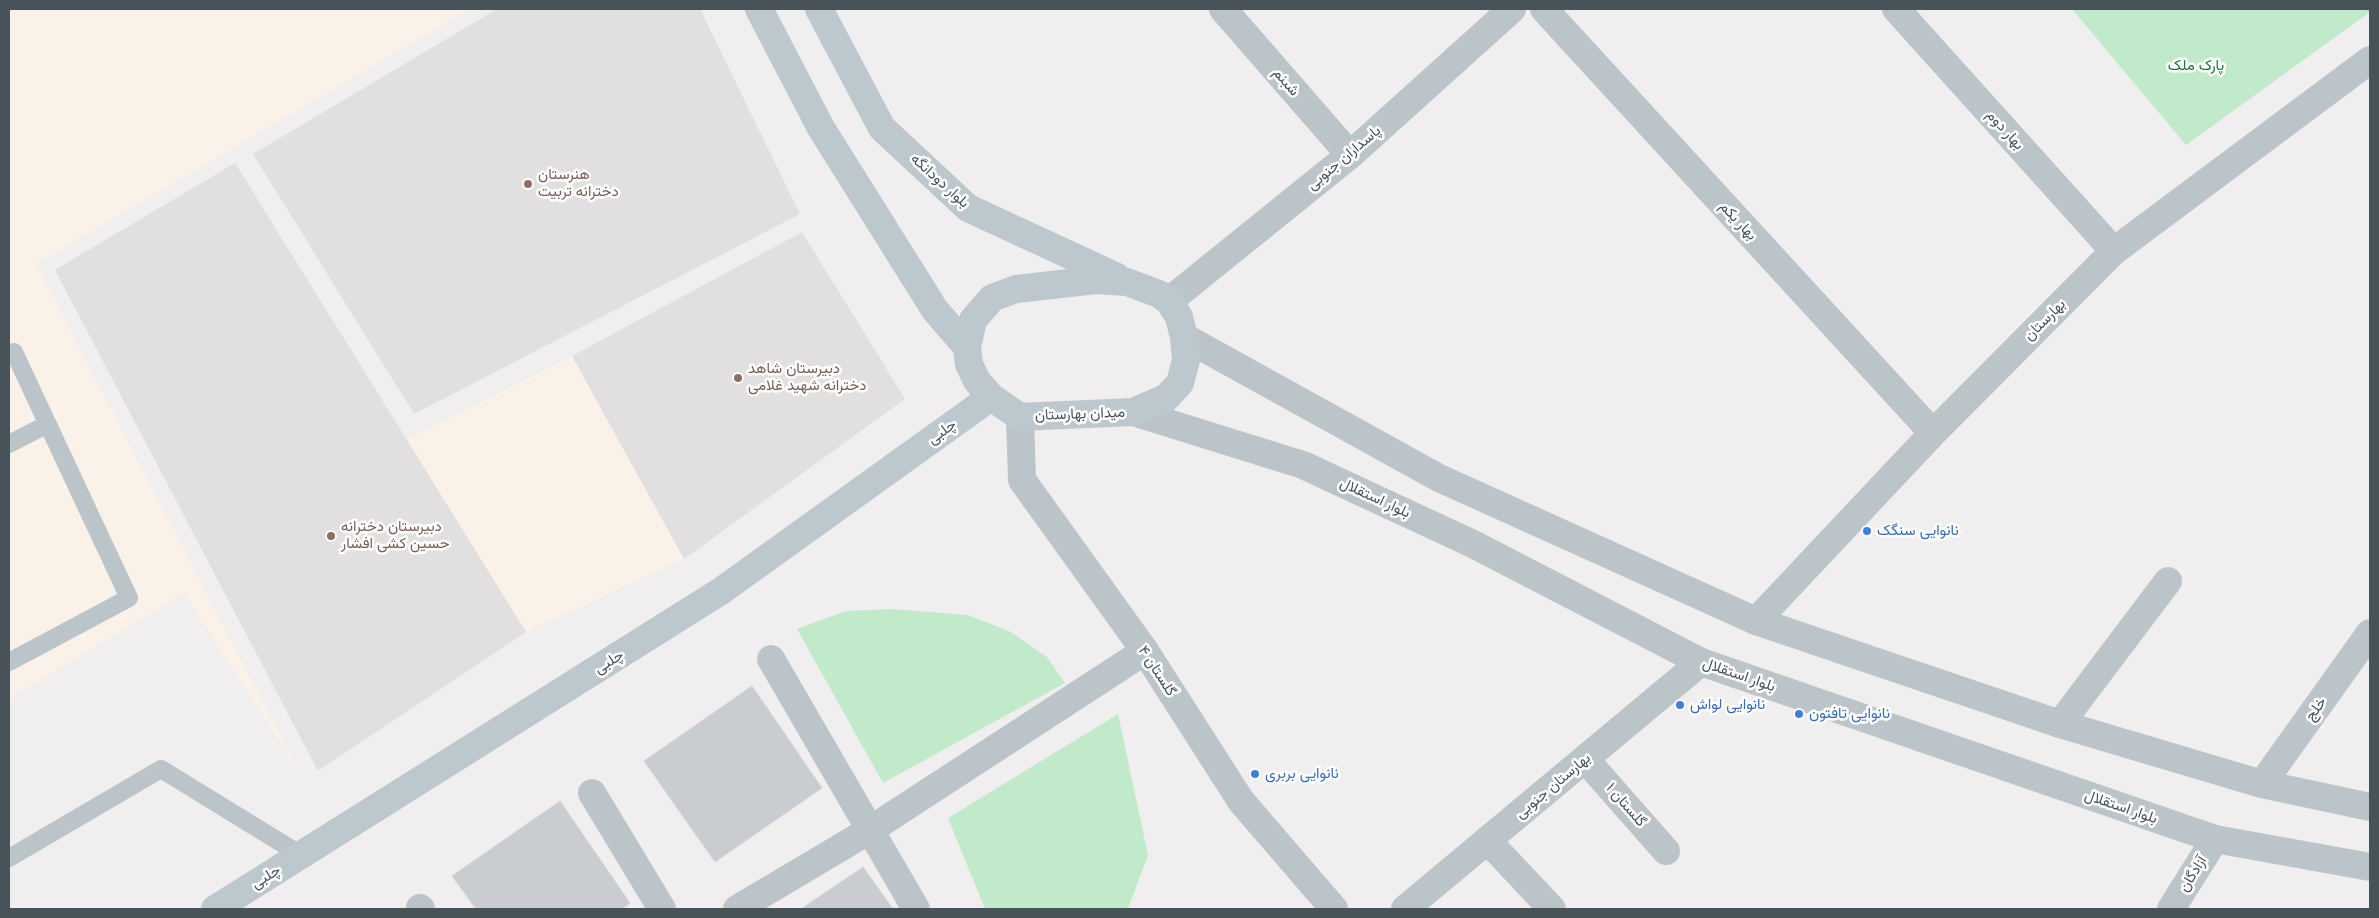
<!DOCTYPE html>
<html>
<head>
<meta charset="utf-8">
<style>
  body { margin:0 }
  #map { position:relative; width:2379px; height:918px; overflow:hidden; background:#f0eeee; font-family:"PT Sans",sans-serif }
  canvas { display:block }
  .frame { position:absolute; inset:0; border:10px solid #485359; pointer-events:none }
</style>
</head>
<body>
<div id="map">
<canvas width="2379" height="918"></canvas>
<div class="frame"></div>
</div>
<script>
const g = document.querySelector('canvas').getContext('2d');
g.lineJoin = 'round';
function fillPath(path, color) { g.fillStyle = color; g.fill(path, 'evenodd'); }
const shape = rows => new Path2D(rows.map(r => 'M' + r).join(''));
function strokePath(path, color, width, dash) { g.strokeStyle = color; g.lineWidth = width; g.lineCap = dash ? 'butt' : 'round'; g.setLineDash(dash || []); g.stroke(path); }
function write(font, color, halo, rows, align = 'center') {
  g.font = font + ' "PT Sans",Vazirmatn,sans-serif'; g.lineWidth = 5; g.setLineDash([]); g.textBaseline = 'middle'; g.strokeStyle = halo; g.fillStyle = color; for (const [text, x, y, turn = 0] of rows) {
    g.save(); g.translate(x, y); g.rotate((+turn || 0) * Math.PI / 180); g.textAlign = isNaN(turn) ? turn : align; if (halo) g.strokeText(text, 0, 0); g.fillText(text, 0, 0); g.restore();
  }
}
fillPath(shape([
  [9,9,470,9,36,264,299,772,184,593,9,699],
  [572,356,684,559,526,632,407,440]
]), '#faf2e9');
fillPath(shape([
  [497,9,700,9,800,214,414,414,253,154],
  [235,163,526,632,318,771,55,270],
  [802,232,905,399,684,559,572,356]
]), '#e1dfe0');
fillPath(shape([
  [2072,9,2370,9,2370,12,2186,145],
  [891,609,968,615,1009,631,1047,657,1065,683,883,783,797,629,846,611],
  [1118,714,1148,855,1128,909,985,909,948,818]
]), '#c1eacb');
const building = shape([
  [752,686,822,788,715,862,644,761,752,686],
  [560,801,630,903,622,909,476,909,452,876,560,801],
  [863,867,893,909,801,909,863,867]
]);
fillPath(building, '#c9ccd0');
strokePath(building, '#d3d5d9', 1);
strokePath(shape([
  [9,355,14,352,129,598,9,662],
  [9,444,48,424],
  [9,858,161,769,301,855]
]), '#bbc4c9', 18);
strokePath(shape([
  [1223,9,1350,155],
  [1544,9,1933,433],
  [1896,9,2114,251],
  [1020,417,1022,480,1145,651,1241,801,1334,909],
  [1756,621,1933,433,2114,251,2370,60],
  [771,659,916,909],
  [2060,724,2168,581],
  [1585,759,1666,851],
  [592,793,662,909],
  [1487,840,1552,909],
  [420,908,421,909],
  [737,909,870,830,1145,651],
  [1405,909,1701,662],
  [2171,909,2215,839]
]), '#bbc4c9', 28);
strokePath(shape([
  [1169,301,1350,155,1512,9],
  [1184,337,1439,478,1756,621,2060,724,2262,784,2370,807],
  [1133,412,1303,465,1473,544,1701,662,2215,839,2370,867],
  [2262,784,2370,633]
]), '#bbc4c9', 28);
strokePath(shape([
  [759,9,821,128,935,310,967,347],
  [819,9,882,128,968,208,1117,277],
  [1096,280,1127,282,1159,294,1169,301,1179,317,1184,337,1186,360,1180,383,1166,398,1133,412,1020,417,991,397,977,381,969,364,967,347,973,320,992,298,1016,289,1096,280],
  [215,909,721,591,991,397]
]), '#bcc7ce', 28);
for (const [x, y, r, color] of [
  [528,184,5,"#8d6e63"],
  [738,378,5,"#8d6e63"],
  [1867,531,5,"#3f7fe0"],
  [331,536,5,"#8d6e63"],
  [1680,705,5,"#3f7fe0"],
  [1799,714,5,"#3f7fe0"],
  [1255,774,5,"#3f7fe0"]
]) { const dot = new Path2D(); dot.arc(x, y, r, 0, 2 * Math.PI); g.fillStyle = color; g.fill(dot); strokePath(dot, '#fff', 2); }
write('15px', '#21733f', '#fff', [
  ["پارک ملک",2196,66]
]);
write('15px', '#485359', '#fff', [
  ["شبنم",1286,82,49],
  ["بهار دوم",2005,130,48],
  ["پاسداران جنوبی",1344,158,-40],
  ["بلوار دودانگه",940,181,42],
  ["بهار یکم",1738,221,47],
  ["بهارستان",2045,320,-45],
  ["میدان بهارستان",1080,414,-2],
  ["چلبی",942,432,-36],
  ["بلوار استقلال",1375,498,25],
  ["چلبی",609,662,-32],
  ["گلستان ۴",1157,671,57],
  ["بلوار استقلال",1739,675,19],
  ["خلج",2316,709,-54],
  ["بهارستان جنوبی",1553,786,-40],
  ["۱ گلستان",1626,805,49],
  ["بلوار استقلال",2121,807,19],
  ["آزادگان",2193,874,-58],
  ["چلبی",266,877,-32]
]);
write('15px', '#785e54', '#fff', [
  ["هنرستان",538,175],
  ["دخترانه تربیت",538,192],
  ["دبیرستان شاهد",748,369],
  ["دخترانه شهید غلامی",748,386],
  ["دبیرستان دخترانه",341,527],
  ["حسین کشی افشار",341,544]
], 'left');
write('15px', '#366cbe', '#fff', [
  ["نانوایی سنگک",1877,531],
  ["نانوایی لواش",1690,705],
  ["نانوایی تافتون",1809,714],
  ["نانوایی بربری",1265,774]
], 'left');
</script>
</body>
</html>
